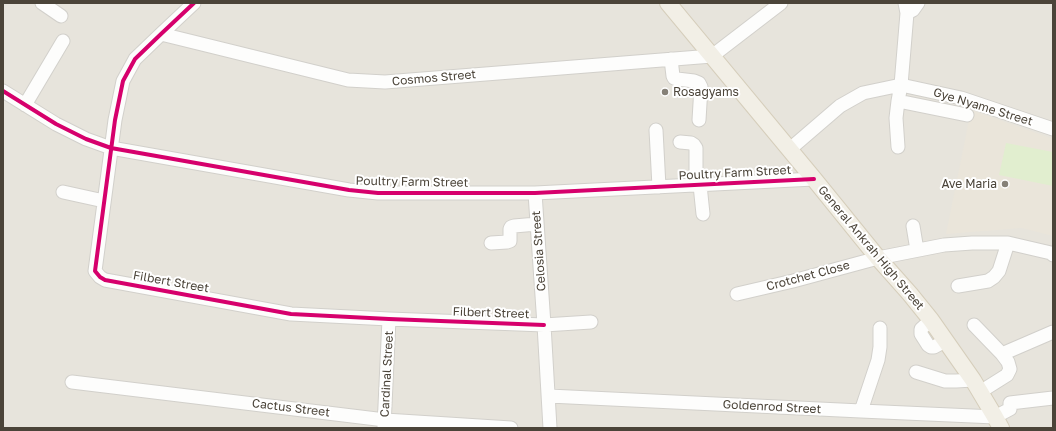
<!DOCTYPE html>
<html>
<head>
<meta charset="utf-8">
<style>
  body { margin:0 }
  #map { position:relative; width:1056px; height:431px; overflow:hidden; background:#f4f2ee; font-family:"Golos Text",sans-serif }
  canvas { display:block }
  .frame { position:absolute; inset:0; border:4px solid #4b4439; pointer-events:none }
</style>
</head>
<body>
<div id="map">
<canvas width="1056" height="431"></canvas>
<div class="frame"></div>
</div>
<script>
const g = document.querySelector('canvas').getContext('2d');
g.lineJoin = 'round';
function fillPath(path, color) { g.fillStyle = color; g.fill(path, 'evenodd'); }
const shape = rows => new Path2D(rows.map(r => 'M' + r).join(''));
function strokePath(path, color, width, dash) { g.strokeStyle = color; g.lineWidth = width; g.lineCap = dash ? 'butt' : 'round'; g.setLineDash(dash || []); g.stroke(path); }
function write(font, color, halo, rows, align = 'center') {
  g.font = font + ' "Golos Text",sans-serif'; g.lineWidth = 4; g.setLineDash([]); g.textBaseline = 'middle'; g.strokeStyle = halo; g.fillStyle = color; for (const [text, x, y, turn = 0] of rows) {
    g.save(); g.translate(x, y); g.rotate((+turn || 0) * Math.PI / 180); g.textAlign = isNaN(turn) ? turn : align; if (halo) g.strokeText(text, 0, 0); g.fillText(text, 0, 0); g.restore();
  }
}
fillPath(shape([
  [3,3,1053,3,1053,428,3,428]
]), '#e7e4dc');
fillPath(shape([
  [971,110,1053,139,1053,236,1022,228,946,234]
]), '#eae5da');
fillPath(shape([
  [1006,143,1053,152,1053,186,999,175]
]), '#e1eecf');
const minor = shape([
  [42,3,61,16],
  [194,3,161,34,135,59,123,81,115,120,95,271,100,277,105,280,291,314,389,319,544,325,591,322],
  [907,13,913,10,918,3],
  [161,34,348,80,385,82,712,56,781,3],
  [671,59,673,76,674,78,677,79,694,81,699,83,701,87,699,120],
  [3,91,56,124,86,139,111,148,349,190,378,193,535,193,814,179],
  [898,101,967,115],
  [25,105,63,41],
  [656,130,659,187],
  [680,142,691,143,694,145,696,148,696,185],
  [898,147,896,118,898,101,901,85,907,13,905,3],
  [790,149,840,106,863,93,901,85,961,98,1053,129],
  [700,185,703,214],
  [63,192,104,201],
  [535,193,544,325,550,428],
  [913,226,917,250],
  [491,243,507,242,510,241,510,229,511,227,514,226,537,224],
  [958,286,988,281,994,277,999,271,1008,243],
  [737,294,793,281,878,258,944,245,972,243,1008,243,1051,253,1053,255],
  [931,320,921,329,921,334,928,345,931,347,934,347,945,341],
  [974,325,1002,354,1008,362,1010,369,1007,375,980,392],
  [1002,354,1053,332],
  [916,372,945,381,956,381,973,380],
  [72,382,385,420,511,428],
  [549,396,861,411,995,417,1010,409,1010,403,1053,398],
  [861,411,878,360,880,347,880,328],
  [384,427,389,319]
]);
const major = shape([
  [668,3,814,179,878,258,910,294,931,320,973,380,995,417,1001,428]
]);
strokePath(minor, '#d2d0cb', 15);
strokePath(major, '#d6cebb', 18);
strokePath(minor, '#fdfdfc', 13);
strokePath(major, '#f2efe6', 16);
strokePath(shape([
  [194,3,161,34,135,59,123,81,115,120,95,271,100,277,105,280,291,314,389,319,544,325],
  [3,91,56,124,86,139,111,148,349,190,378,193,535,193,814,179]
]), '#d6006c', 4);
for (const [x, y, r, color] of [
  [665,92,4,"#868178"],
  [1005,184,4,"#868178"]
]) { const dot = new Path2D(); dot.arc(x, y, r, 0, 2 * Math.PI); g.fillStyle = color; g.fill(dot); strokePath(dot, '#fff', 1.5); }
write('12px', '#4b4439', '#fff', [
  ["Cosmos Street",434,78,-5],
  ["Gye Nyame Street",983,107,17],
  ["Poultry Farm Street",735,173,-3],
  ["Poultry Farm Street",412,182,1],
  ["General Ankrah High Street",871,248,50],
  ["Celosia Street",539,251,-94],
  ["Crotchet Close",808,276,-15],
  ["Filbert Street",171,282,10],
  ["Filbert Street",491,313,2],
  ["Cardinal Street",387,374,-87],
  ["Goldenrod Street",772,407,3],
  ["Cactus Street",291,408,7]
]);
write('12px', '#4b4439', '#fff', [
  ["Rosagyams",673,92],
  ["Ave Maria",997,184,"right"]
], 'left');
</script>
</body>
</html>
